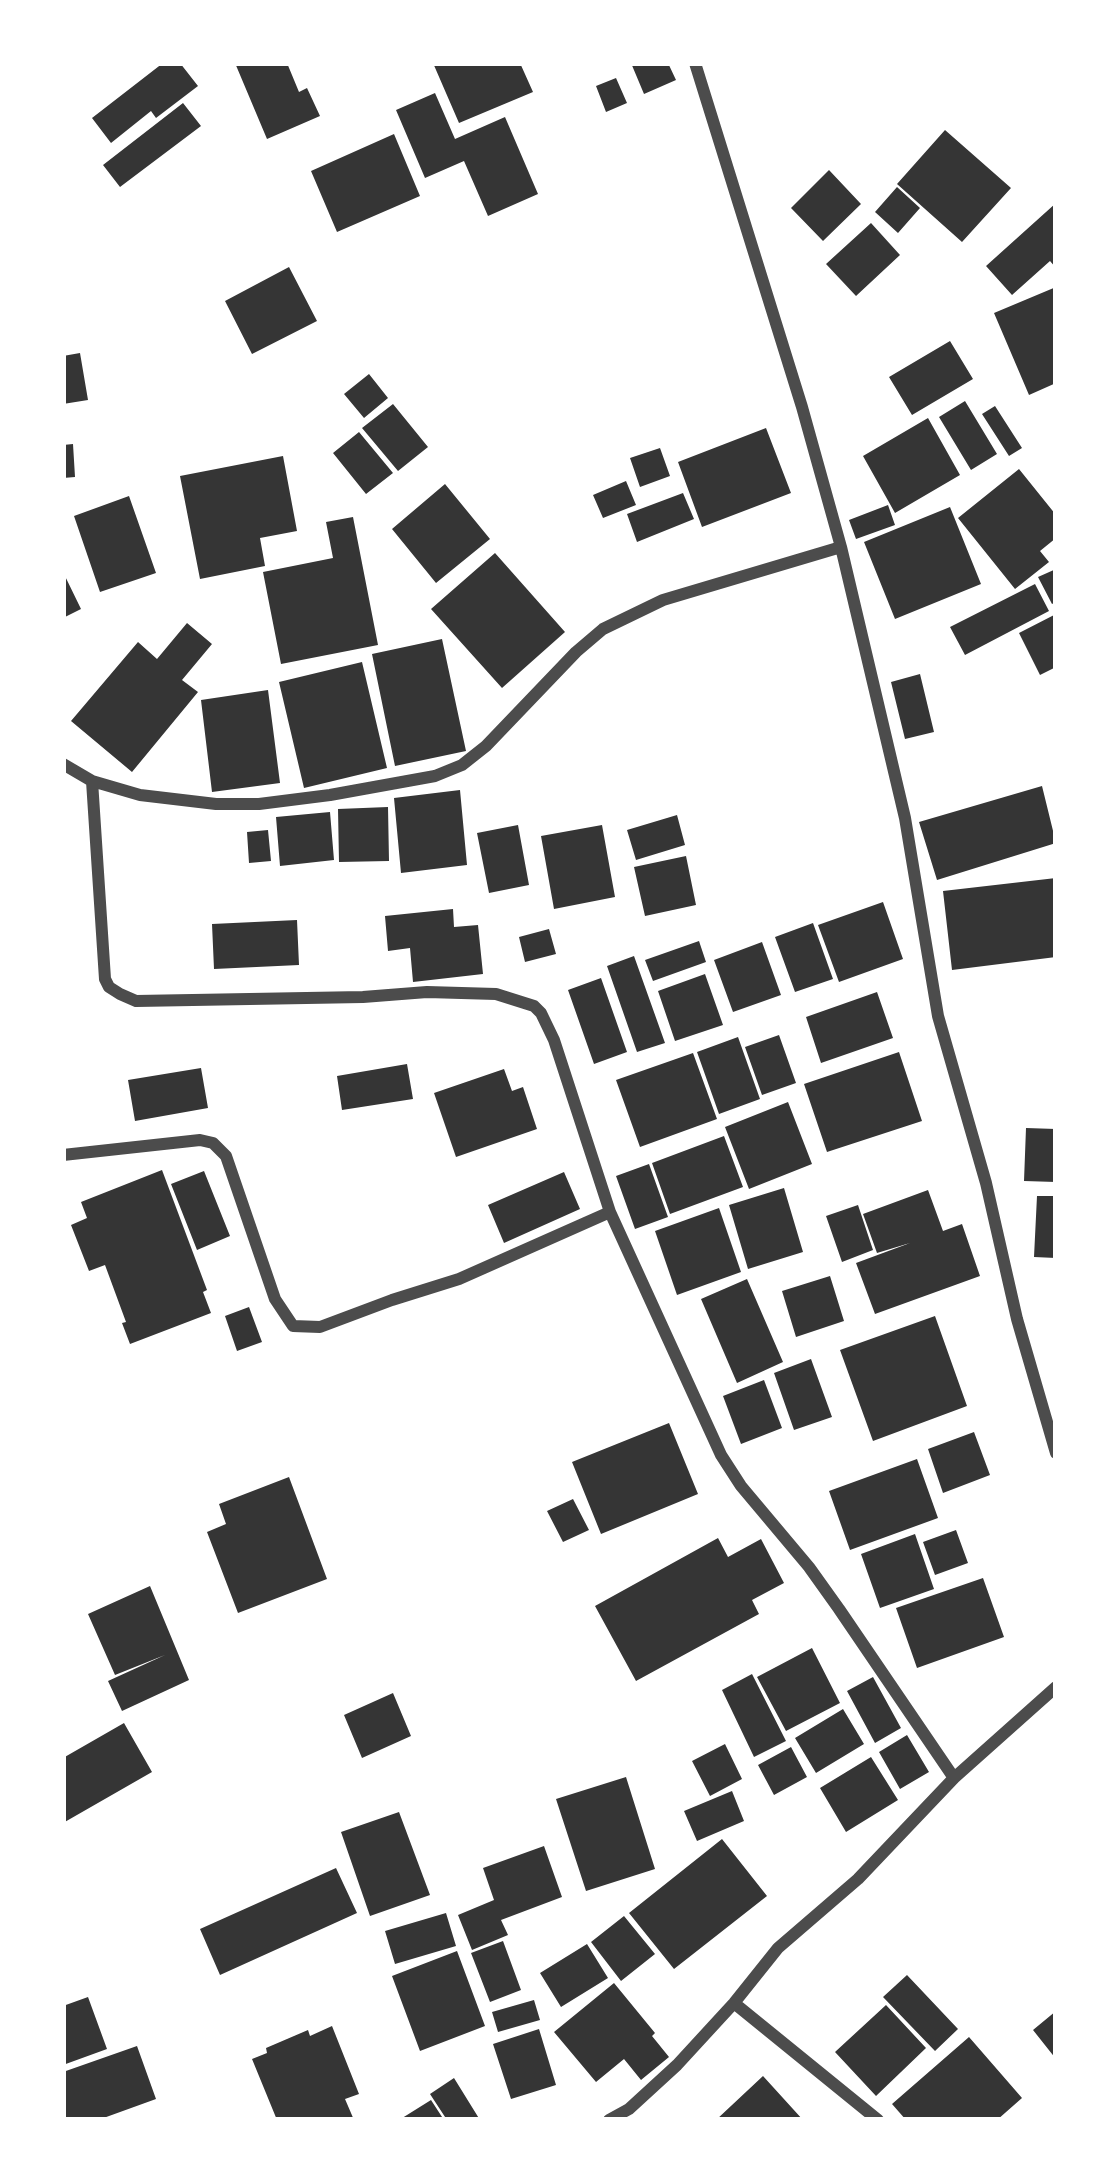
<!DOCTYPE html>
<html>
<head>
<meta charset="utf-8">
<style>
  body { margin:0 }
  #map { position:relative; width:1119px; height:2183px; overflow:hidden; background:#fff; font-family:"Noto Sans",sans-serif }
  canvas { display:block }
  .frame { position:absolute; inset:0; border:66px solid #fff; pointer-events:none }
</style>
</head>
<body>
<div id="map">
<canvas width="1119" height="2183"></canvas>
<div class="frame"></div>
</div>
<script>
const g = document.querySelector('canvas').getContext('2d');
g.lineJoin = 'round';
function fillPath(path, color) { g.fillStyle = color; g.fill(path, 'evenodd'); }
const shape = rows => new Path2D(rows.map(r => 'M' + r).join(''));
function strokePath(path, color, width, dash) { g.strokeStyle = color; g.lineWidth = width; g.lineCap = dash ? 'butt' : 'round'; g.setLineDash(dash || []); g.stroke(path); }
fillPath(shape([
  [163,63,180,63,198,86,156,118,151,111,111,143,92,118],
  [235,63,287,63,299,92,307,88,320,116,267,139],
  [433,63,520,63,533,92,459,123],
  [631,63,668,63,676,80,644,94],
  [616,78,627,103,606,112,596,86],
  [435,93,455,139,505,117,538,194,488,216,464,161,425,178,396,110],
  [183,103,201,126,120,187,103,165],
  [945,130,1011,188,962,242,897,184],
  [394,134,420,196,337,232,311,171],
  [829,170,861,204,823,241,791,208],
  [897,187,920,208,898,233,875,212],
  [1056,203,1056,268,1050,261,1012,295,986,266],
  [871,223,900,255,856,296,826,264],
  [289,267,317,321,252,354,225,301],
  [1056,287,1056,383,1029,395,994,313],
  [950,341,973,379,912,415,889,377],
  [80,353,88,400,63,404,63,356],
  [369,374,388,398,364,418,344,394],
  [965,401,997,454,971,470,939,417],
  [393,404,428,447,398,471,362,428],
  [995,406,1022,448,1009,456,982,414],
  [928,418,960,475,895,513,863,456],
  [766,428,791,493,702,527,678,462],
  [359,432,393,473,366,494,333,453],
  [73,444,75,477,63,478,63,445],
  [660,448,670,476,640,487,630,458],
  [283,456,297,531,260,538,265,566,200,579,180,476],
  [1019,469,1056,515,1056,538,1040,551,1049,562,1015,589,958,518],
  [626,481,636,505,603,518,593,495],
  [445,484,490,539,436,583,392,529],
  [683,493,694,519,637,542,627,514],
  [129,496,156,573,100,592,74,516],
  [888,505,895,525,856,539,849,520],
  [950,507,981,584,895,619,864,542],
  [353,517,378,645,281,664,263,572,333,558,326,522],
  [495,553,565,632,502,688,431,609],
  [1056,569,1056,602,1052,604,1038,577],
  [63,572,81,609,63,618],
  [1035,584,1049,611,965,655,950,627],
  [1056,614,1056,667,1040,675,1019,633],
  [187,623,212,644,182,680,198,692,132,772,71,721,138,642,157,659],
  [442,639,466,751,395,766,372,654],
  [362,662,387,768,304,788,279,682],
  [920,674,934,732,905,739,891,682],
  [268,690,280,783,212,792,201,700],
  [1042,786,1056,843,937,880,919,822],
  [460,790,467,865,401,873,394,798],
  [388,807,389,861,339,862,338,809],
  [330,812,334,860,280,866,276,817],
  [677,815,685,845,636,860,627,830],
  [518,825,529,885,489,893,477,833],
  [602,825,615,897,554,909,541,836],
  [268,830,271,861,249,863,247,832],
  [686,856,696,905,645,916,634,867],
  [1056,878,1056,957,952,970,943,891],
  [883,902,903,959,839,982,818,925],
  [453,909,454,927,478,925,483,974,413,982,410,948,388,951,385,916],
  [297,920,299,965,214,969,212,924],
  [813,923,833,979,795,992,775,937],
  [549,929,556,954,525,962,519,937],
  [699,941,706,962,653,981,645,960],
  [762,942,781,995,733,1012,714,960],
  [634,956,665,1043,637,1052,607,966],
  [705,974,723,1025,675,1041,658,991],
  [601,978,627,1052,594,1064,568,990],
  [877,992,893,1038,821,1063,806,1017],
  [779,1035,796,1083,762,1095,745,1047],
  [738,1037,760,1099,719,1114,697,1052],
  [899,1052,922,1121,827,1152,804,1084],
  [693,1053,717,1119,640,1147,616,1080],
  [407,1064,413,1099,342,1110,337,1076],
  [201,1068,208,1108,135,1121,128,1080],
  [504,1069,512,1091,523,1087,537,1129,456,1157,434,1093],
  [788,1102,812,1164,749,1189,725,1127],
  [1026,1128,1056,1129,1056,1182,1024,1181],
  [724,1136,743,1187,670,1214,652,1163],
  [649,1164,668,1217,635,1229,616,1176],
  [162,1170,207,1290,203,1292,211,1313,130,1344,122,1323,126,1322,105,1265,89,1271,71,1225,87,1218,81,1202],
  [204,1171,230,1236,197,1250,171,1184],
  [564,1172,580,1209,504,1243,488,1205],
  [784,1188,803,1252,748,1269,729,1205],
  [928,1190,943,1231,962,1224,980,1276,875,1314,856,1263,910,1243,877,1253,863,1214],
  [1037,1196,1056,1196,1056,1258,1034,1257],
  [858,1205,873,1250,842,1262,826,1216],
  [719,1208,741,1272,677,1295,655,1231],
  [830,1276,844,1321,796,1337,782,1291],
  [747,1279,783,1362,737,1383,701,1299],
  [249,1307,262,1342,237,1351,225,1316],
  [935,1316,967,1406,873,1441,840,1350],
  [811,1359,832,1417,794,1430,774,1373],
  [764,1380,782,1428,741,1444,723,1396],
  [669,1423,698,1494,601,1534,572,1462],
  [974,1432,990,1475,943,1493,928,1449],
  [917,1459,938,1518,850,1550,829,1491],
  [289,1477,327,1579,238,1613,207,1532,226,1524,219,1504],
  [573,1499,589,1530,563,1542,547,1511],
  [956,1530,968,1563,935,1575,923,1542],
  [915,1534,934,1589,880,1608,861,1554],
  [718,1538,728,1557,761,1539,784,1583,752,1600,759,1614,636,1681,595,1606],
  [983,1578,1004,1637,917,1668,896,1608],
  [150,1586,189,1680,122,1711,108,1681,165,1655,115,1675,88,1614],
  [812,1648,840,1703,786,1731,757,1677],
  [752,1674,786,1741,754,1757,722,1690],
  [873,1677,901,1728,875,1743,847,1691],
  [393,1693,411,1736,362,1758,344,1715],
  [843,1709,864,1744,816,1773,795,1738],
  [124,1723,152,1772,63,1823,63,1758],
  [907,1735,929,1772,900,1789,879,1752],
  [725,1744,742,1779,710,1796,692,1761],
  [791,1747,807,1777,774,1795,758,1765],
  [871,1757,898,1800,846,1832,820,1788],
  [626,1777,655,1869,586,1891,556,1799],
  [732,1791,744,1821,697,1841,684,1811],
  [399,1812,430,1895,370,1916,341,1832],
  [722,1839,767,1896,674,1969,629,1913],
  [544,1846,562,1897,501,1920,508,1935,472,1950,458,1915,494,1900,483,1868],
  [336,1868,357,1913,220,1975,200,1929],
  [446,1913,456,1946,395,1964,385,1931],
  [624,1916,655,1954,621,1981,591,1942],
  [503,1941,521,1990,490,2002,471,1953],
  [587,1944,608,1978,561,2007,540,1973],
  [457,1951,485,2026,420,2051,392,1976],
  [907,1975,958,2029,935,2051,883,1997],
  [614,1983,655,2033,652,2036,669,2057,641,2080,624,2059,596,2082,554,2032],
  [88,1997,107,2049,63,2065,63,2006],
  [534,2000,540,2020,498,2032,492,2012],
  [886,2005,926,2048,876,2096,835,2052],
  [1056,2011,1056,2059,1033,2030],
  [332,2026,359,2094,345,2099,354,2120,277,2120,252,2059,267,2053,266,2048,308,2030,310,2036],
  [539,2029,556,2085,511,2099,493,2044],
  [969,2037,1022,2098,997,2120,906,2120,892,2104],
  [137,2046,156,2099,98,2120,63,2120,63,2072],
  [763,2076,803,2120,716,2120],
  [454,2078,480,2120,447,2120,430,2094],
  [431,2100,444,2120,399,2120]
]), '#353535');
strokePath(shape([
  [695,63,802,407,841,547,905,818,938,1016,986,1183,1017,1319,1056,1453],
  [63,764,92,781,140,795,216,804,259,804,330,795,435,776,462,765,486,746,576,652,603,629,663,600,841,547],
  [92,781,105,979,109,987,120,994,136,1001,363,997,427,992,496,994,534,1006,541,1013,554,1040,610,1212,721,1455,741,1486,809,1567,839,1609,954,1778],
  [63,1155,200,1140,213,1143,226,1156,275,1299,293,1326,320,1327,392,1300,459,1279,610,1212],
  [734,2003,878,2120],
  [609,2120,629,2109,677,2065,734,2003,778,1948,858,1879,954,1778,1056,1687]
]), '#4c4c4c', 12);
</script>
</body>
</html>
